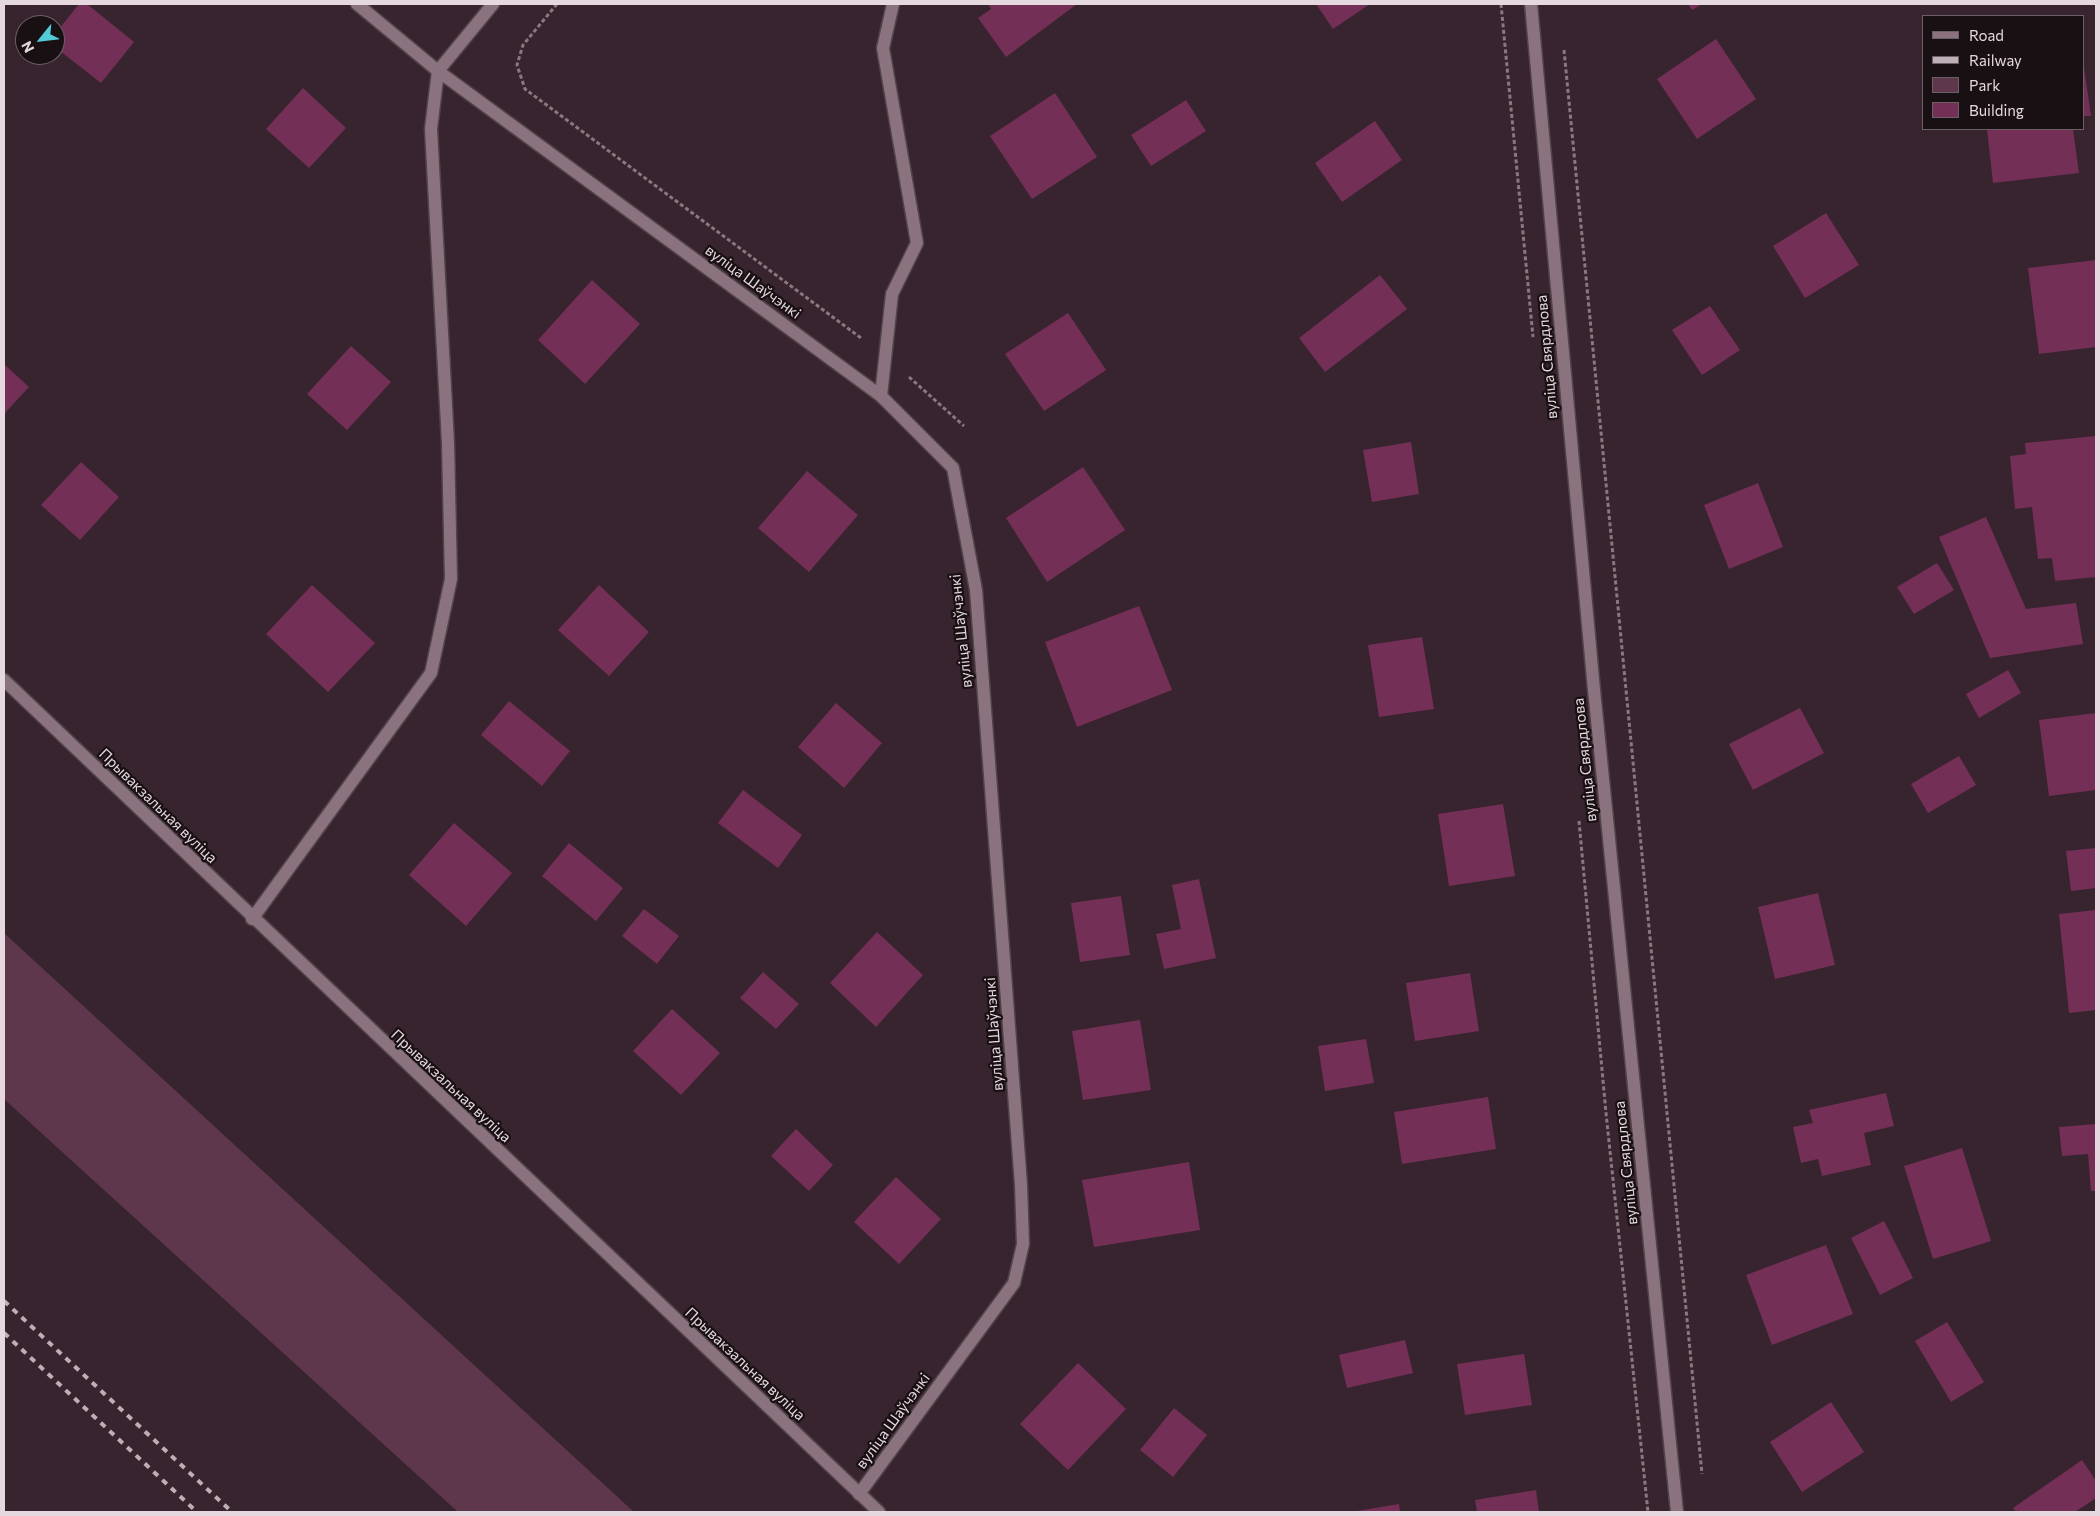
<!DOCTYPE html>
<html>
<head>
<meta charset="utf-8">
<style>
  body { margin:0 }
  #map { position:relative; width:2100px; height:1516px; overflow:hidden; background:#37242e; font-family:Commissioner,sans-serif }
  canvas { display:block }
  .frame { position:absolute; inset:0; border:5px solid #e5d8de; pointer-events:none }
  .legend { position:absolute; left:1922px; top:15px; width:162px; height:115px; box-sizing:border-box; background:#191014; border:1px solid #6b6065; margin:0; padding:6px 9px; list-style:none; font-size:15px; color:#e5d8de }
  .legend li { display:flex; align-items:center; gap:10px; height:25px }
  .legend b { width:25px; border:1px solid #6b6065 }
  .north { position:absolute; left:15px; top:15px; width:50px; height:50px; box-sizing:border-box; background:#191014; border:1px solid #6b6065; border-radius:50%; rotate:241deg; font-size:14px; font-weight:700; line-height:20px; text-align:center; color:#e5d8de }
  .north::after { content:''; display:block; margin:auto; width:18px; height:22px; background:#52cbd7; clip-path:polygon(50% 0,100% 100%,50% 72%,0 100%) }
</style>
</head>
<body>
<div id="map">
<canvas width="2100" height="1516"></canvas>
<div class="frame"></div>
<ul class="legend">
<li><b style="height:6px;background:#8a737e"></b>Road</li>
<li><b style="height:6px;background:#bdafb6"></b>Railway</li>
<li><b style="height:14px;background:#5f374c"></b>Park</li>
<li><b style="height:14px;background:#742f56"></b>Building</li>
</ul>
<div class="north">N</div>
</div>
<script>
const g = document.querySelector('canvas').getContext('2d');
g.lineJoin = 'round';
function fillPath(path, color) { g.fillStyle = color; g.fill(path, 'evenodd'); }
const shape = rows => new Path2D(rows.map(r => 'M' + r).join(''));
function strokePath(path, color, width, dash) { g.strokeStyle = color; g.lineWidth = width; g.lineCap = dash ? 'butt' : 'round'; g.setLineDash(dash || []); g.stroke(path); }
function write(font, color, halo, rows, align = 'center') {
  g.font = font + ' Commissioner,sans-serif'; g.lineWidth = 4.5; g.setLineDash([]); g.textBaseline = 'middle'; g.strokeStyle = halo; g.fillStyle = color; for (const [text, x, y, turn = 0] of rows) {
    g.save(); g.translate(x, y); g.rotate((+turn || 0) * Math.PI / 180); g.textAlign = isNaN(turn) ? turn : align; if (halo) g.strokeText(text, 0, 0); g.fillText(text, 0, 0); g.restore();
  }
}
fillPath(shape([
  [4,933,634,1512,458,1512,4,1099]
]), '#5f374c');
fillPath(shape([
  [79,4,87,4,134,42,101,83,55,47,55,34],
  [988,4,1077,4,1006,57,978,18,991,9],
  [1316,4,1370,4,1333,29],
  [1688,4,1702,4,1692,10],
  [1716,39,1756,99,1697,139,1657,79],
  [2084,67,2091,116,2084,116],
  [303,88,346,128,309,168,266,129],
  [1055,93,1097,157,1032,199,990,136],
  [1186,100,1206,131,1151,166,1131,135],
  [1375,121,1402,160,1342,202,1315,163],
  [1987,129,2073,129,2079,173,1993,183],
  [1826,213,1859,265,1805,298,1773,246],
  [2096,260,2096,347,2039,354,2028,268],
  [1380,275,1407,309,1325,372,1299,338],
  [592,280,640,324,585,384,538,340],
  [1710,306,1740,350,1702,375,1672,330],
  [1068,313,1106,370,1044,411,1005,354],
  [351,346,391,382,347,430,307,394],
  [4,364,29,387,4,414],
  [2096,436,2096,577,2055,581,2052,558,2038,559,2032,507,2015,509,2010,456,2026,454,2025,443],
  [1411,442,1419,494,1372,502,1363,450],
  [81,462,119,497,80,540,41,505],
  [1083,467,1125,530,1047,582,1006,518],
  [807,471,858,515,809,572,758,528],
  [1758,483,1783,547,1729,569,1704,505],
  [1986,517,2026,609,2076,603,2083,644,1990,658,1939,537],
  [1937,563,1954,590,1914,614,1897,587],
  [312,585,375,643,328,692,266,634],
  [599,585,649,632,609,676,558,630],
  [1139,606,1172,690,1077,727,1045,642],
  [1422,637,1434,709,1379,717,1368,645],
  [2008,670,2021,693,1979,718,1966,694],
  [509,701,570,751,542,786,481,735],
  [836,703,882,743,844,788,798,747],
  [1800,708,1824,753,1753,790,1729,744],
  [2096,713,2096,790,2049,796,2039,720],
  [1959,756,1976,785,1928,813,1911,784],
  [743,790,802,835,778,868,718,823],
  [1503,804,1515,876,1449,886,1438,814],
  [454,823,512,873,466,926,409,875],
  [569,843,623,888,596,921,542,876],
  [2096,848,2096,888,2071,891,2066,851],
  [1199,879,1216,958,1164,969,1156,934,1181,929,1172,885],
  [1818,893,1835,965,1775,979,1758,907],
  [1121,896,1130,955,1080,962,1071,903],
  [644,909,679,936,657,964,622,936],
  [2096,910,2096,1010,2069,1013,2059,914],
  [877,932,923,975,876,1027,830,983],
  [763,972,799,1004,776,1029,740,998],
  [1470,973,1479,1031,1415,1041,1406,983],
  [672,1009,720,1053,681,1095,633,1051],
  [1140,1020,1151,1090,1083,1100,1072,1031],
  [1366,1039,1374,1083,1325,1091,1318,1046],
  [1886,1093,1894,1126,1864,1133,1871,1165,1822,1176,1818,1159,1801,1163,1793,1127,1813,1123,1809,1110],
  [1488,1097,1496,1149,1402,1164,1394,1112],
  [2096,1124,2096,1191,2091,1191,2088,1154,2062,1156,2059,1127],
  [796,1129,833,1165,809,1191,771,1156],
  [1962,1148,1991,1241,1933,1259,1904,1166],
  [1189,1162,1200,1230,1094,1247,1082,1180],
  [896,1177,941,1219,899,1264,854,1222],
  [1884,1221,1913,1278,1880,1295,1851,1238],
  [1826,1245,1853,1314,1772,1345,1746,1275],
  [1947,1322,1984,1382,1951,1402,1915,1341],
  [1405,1340,1413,1373,1347,1388,1339,1355],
  [1524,1354,1532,1405,1465,1415,1457,1364],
  [1078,1363,1126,1409,1068,1470,1020,1424],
  [1831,1402,1864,1452,1802,1492,1770,1442],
  [1174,1408,1207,1435,1173,1477,1140,1450],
  [2082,1460,2096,1481,2096,1498,2075,1512,2016,1512,2013,1508],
  [1536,1490,1539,1512,1477,1512,1475,1500],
  [1399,1504,1400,1512,1357,1512,1357,1511]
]), '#742f56');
const service = shape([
  [881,396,892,294,917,243,883,48,893,4]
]);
const minor = shape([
  [357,4,438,71,881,396,953,468,976,590,1021,1185,1023,1244,1014,1283,859,1494],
  [252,919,431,673,451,579,448,443,431,129,438,71,493,4]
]);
const tertiary = shape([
  [1531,4,1594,690,1677,1512],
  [4,680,879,1512]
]);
strokePath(service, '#52424a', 15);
strokePath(minor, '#52424a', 15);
strokePath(tertiary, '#52424a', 15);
strokePath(shape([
  [557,4,523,45,517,65,525,89,861,338],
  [1501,4,1533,337],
  [1564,50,1702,1474],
  [909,377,964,426],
  [1579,821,1606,1113,1648,1512]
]), '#887880', 3, [4, 2.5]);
strokePath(service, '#8a737e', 12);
strokePath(minor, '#8a737e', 12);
strokePath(tertiary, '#8a737e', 12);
strokePath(shape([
  [4,1301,232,1512],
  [4,1333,197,1512]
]), '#bdafb6', 4, [6, 6]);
write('15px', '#e5d8de', '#191014', [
  ["вуліца Шаўчэнкі",753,282,36],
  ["вуліца Свярдлова",1547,357,-95],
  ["вуліца Шаўчэнкі",961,631,-96],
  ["вуліца Свярдлова",1585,760,-96],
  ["Прывакзальная вуліца",158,806,44],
  ["вуліца Шаўчэнкі",994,1034,-94],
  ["Прывакзальная вуліца",451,1086,43],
  ["вуліца Свярдлова",1626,1163,-96],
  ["Прывакзальная вуліца",745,1364,43],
  ["вуліца Шаўчэнкі",893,1421,-54]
]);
</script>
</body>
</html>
